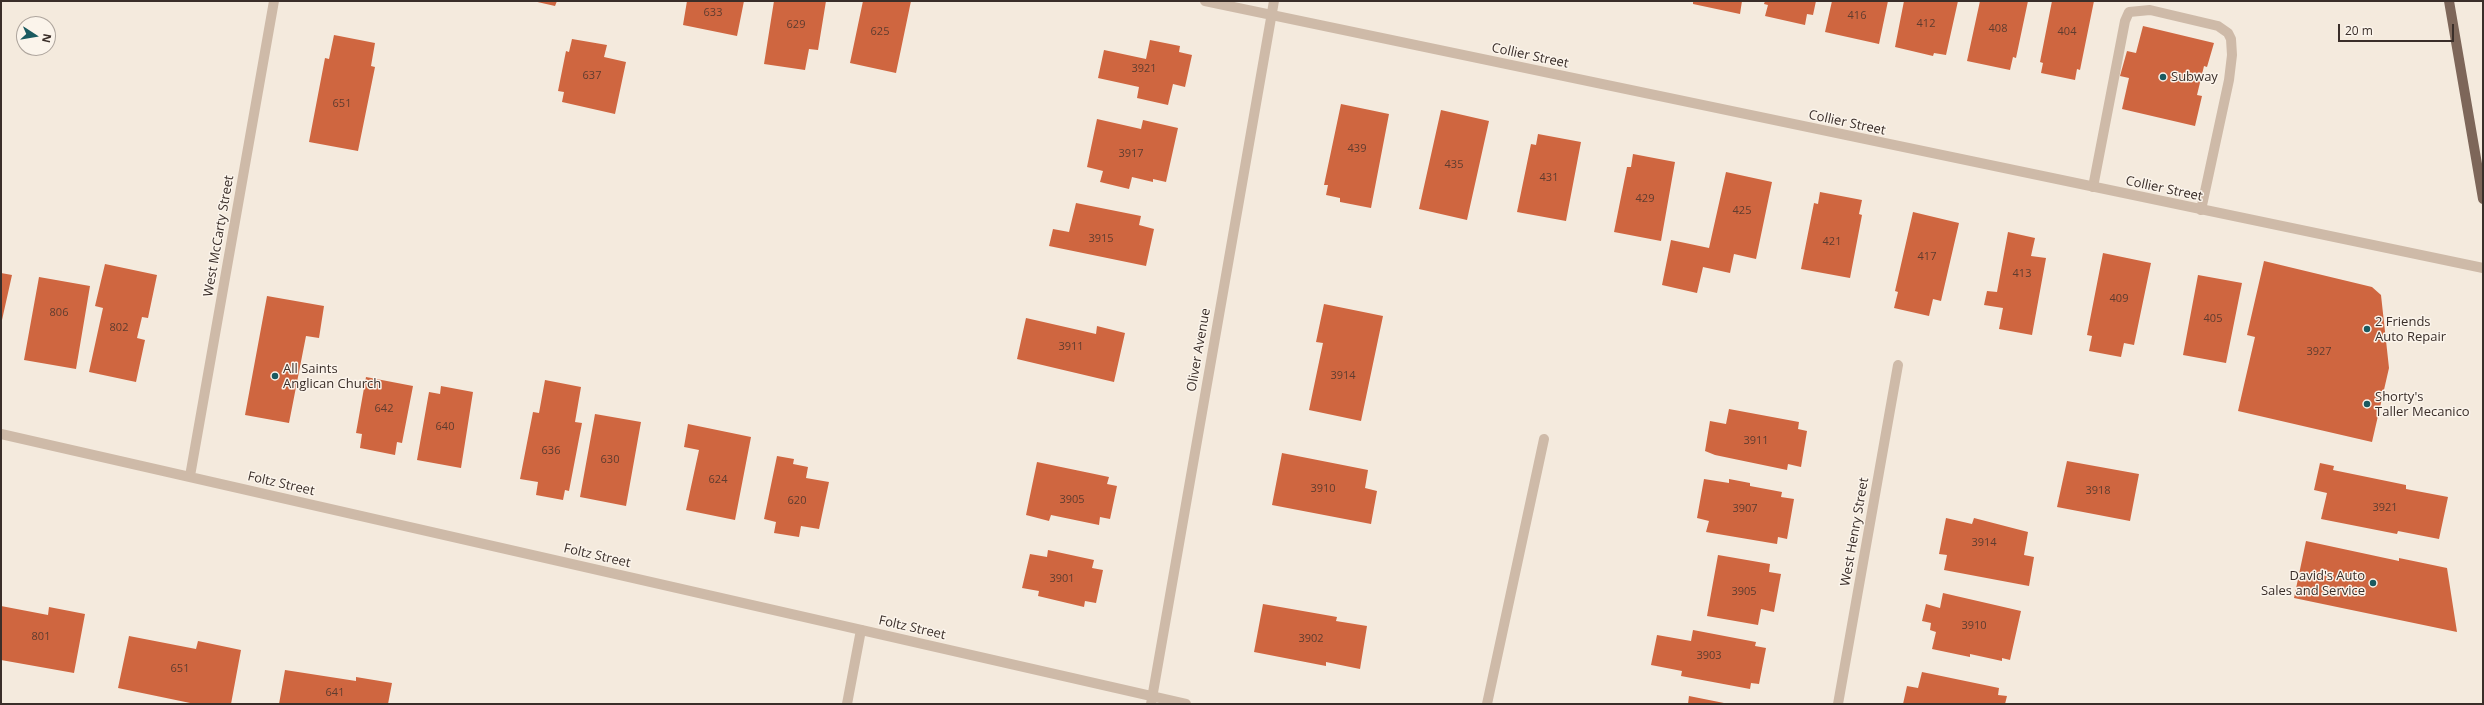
<!DOCTYPE html>
<html>
<head>
<meta charset="utf-8">
<style>
  body { margin:0 }
  #map { position:relative; width:2484px; height:705px; overflow:hidden; background:#f4eadd; font-family:"Open Sans",sans-serif }
  canvas { display:block }
  .frame { position:absolute; inset:0; border:2px solid #3a2e29; pointer-events:none }
  .north { position:absolute; left:16px; top:16px; width:40px; height:40px; box-sizing:border-box; background:#fbf4eb; border:1px solid #aea59d; border-radius:50%; rotate:102deg; font-size:11px; font-weight:700; line-height:16px; text-align:center; color:#3a2e29 }
  .north::after { content:''; display:block; margin:auto; width:14px; height:18px; background:#1a5a60; clip-path:polygon(50% 0,100% 100%,50% 72%,0 100%) }
  .scale { position:absolute; left:2338px; top:24px; width:116px; height:18px; box-sizing:border-box; border:2px solid #3a2e29; border-top:0; padding-left:5px; font-size:12px; line-height:14px; white-space:nowrap; color:#3a2e29; -webkit-text-stroke:3px #fbf4eb; paint-order:stroke }
</style>
</head>
<body>
<div id="map">
<canvas width="2484" height="705"></canvas>
<div class="frame"></div>
<div class="north">N</div>
<div class="scale">20 m</div>
</div>
<script>
const g = document.querySelector('canvas').getContext('2d');
g.lineJoin = 'round';
function fillPath(path, color) { g.fillStyle = color; g.fill(path, 'evenodd'); }
const shape = rows => new Path2D(rows.map(r => 'M' + r).join(''));
function strokePath(path, color, width, dash) { g.strokeStyle = color; g.lineWidth = width; g.lineCap = dash ? 'butt' : 'round'; g.setLineDash(dash || []); g.stroke(path); }
function write(font, color, halo, rows, align = 'center') {
  g.font = font + ' "Open Sans",sans-serif'; g.lineWidth = 3; g.setLineDash([]); g.textBaseline = 'middle'; g.strokeStyle = halo; g.fillStyle = color; for (const [text, x, y, turn = 0] of rows) {
    g.save(); g.translate(x, y); g.rotate((+turn || 0) * Math.PI / 180); g.textAlign = isNaN(turn) ? turn : align; if (halo) g.strokeText(text, 0, 0); g.fillText(text, 0, 0); g.restore();
  }
}
fillPath(shape([
  [533,1,557,1,555,6],
  [687,1,744,1,737,36,683,25],
  [774,1,826,1,818,50,809,49,805,70,764,64],
  [863,1,911,1,896,73,850,63],
  [1693,1,1742,1,1740,14,1693,4],
  [1765,1,1816,1,1813,15,1807,14,1805,25,1765,16,1768,5,1764,4],
  [1832,1,1888,1,1879,44,1825,32],
  [1904,1,1958,1,1946,55,1934,53,1933,56,1895,47],
  [1980,1,2028,1,2016,58,2013,57,2010,70,1967,61],
  [2052,1,2094,1,2080,70,2077,69,2075,80,2041,73,2043,63,2040,62],
  [2143,26,2214,43,2207,67,2204,66,2197,95,2202,96,2195,126,2122,109,2129,78,2120,76,2127,51,2136,53],
  [334,35,375,43,371,66,375,67,358,151,309,142,325,58,329,59],
  [572,39,607,45,604,57,626,62,615,114,562,102,564,92,558,91,566,51,569,52],
  [1150,40,1180,46,1179,52,1192,55,1185,87,1173,84,1168,105,1137,98,1139,87,1098,78,1104,50,1146,59],
  [1341,104,1389,114,1371,208,1340,202,1340,198,1326,195,1328,185,1324,185],
  [1441,110,1489,121,1467,220,1419,209],
  [1097,119,1141,129,1143,120,1178,128,1166,182,1153,179,1153,182,1132,177,1129,189,1100,182,1103,171,1087,167],
  [1538,134,1581,142,1566,221,1517,212,1531,144,1536,145],
  [1633,154,1675,162,1661,241,1614,232,1627,167,1631,167],
  [1726,172,1772,182,1756,259,1734,254,1730,273,1703,267,1697,293,1662,285,1671,240,1709,248],
  [1820,192,1862,200,1859,214,1862,215,1850,278,1801,269,1814,203,1818,204],
  [1076,203,1141,216,1139,225,1154,229,1146,266,1049,246,1053,229,1069,232],
  [1913,212,1959,223,1941,301,1933,299,1929,316,1894,308,1898,292,1895,291],
  [2008,232,2035,238,2031,256,2046,258,2032,335,1999,329,2003,308,1984,305,1987,291,1997,292],
  [2103,253,2151,263,2134,345,2124,343,2121,357,2089,351,2092,336,2087,335],
  [2264,261,2372,287,2381,295,2389,368,2372,442,2238,411,2255,337,2247,335],
  [105,264,157,275,148,318,142,317,137,338,145,340,136,382,89,372,103,308,95,306],
  [1,273,12,275,2,320,1,320],
  [2198,275,2242,283,2226,363,2183,355],
  [39,277,90,286,76,369,24,360],
  [267,296,324,306,319,338,306,336,289,423,245,415],
  [1324,304,1383,316,1361,421,1309,410,1323,343,1316,342],
  [1026,318,1096,334,1097,326,1125,333,1114,382,1017,359],
  [366,377,413,386,402,443,397,442,395,455,360,448,362,434,356,433],
  [545,380,581,387,575,422,582,423,569,491,565,490,563,500,536,495,538,482,520,479,533,412,539,413],
  [441,386,473,392,461,468,417,460,429,392,440,394],
  [1729,409,1799,422,1798,429,1807,431,1801,467,1788,464,1787,470,1715,455,1705,451,1710,421,1726,424],
  [595,414,641,422,626,506,580,497],
  [688,424,751,437,735,520,686,510,699,450,684,447],
  [1282,453,1368,470,1365,488,1377,491,1371,524,1272,505],
  [777,456,794,459,793,464,808,467,806,478,829,482,819,529,801,526,799,537,774,533,776,522,764,519],
  [2067,461,2139,474,2130,521,2057,507],
  [1037,462,1109,477,1107,484,1117,486,1110,519,1100,517,1099,525,1051,515,1049,521,1026,515],
  [2320,463,2334,466,2333,470,2406,485,2406,489,2448,497,2439,539,2398,531,2397,534,2321,519,2327,493,2314,490],
  [1704,479,1729,483,1729,479,1750,483,1750,486,1782,492,1781,497,1794,499,1787,539,1778,537,1777,544,1706,532,1709,521,1697,518],
  [1946,518,1972,524,1974,518,2028,532,2024,555,2034,557,2029,586,1944,570,1947,555,1939,554],
  [2306,541,2399,561,2399,558,2447,568,2457,632,2294,598],
  [1048,550,1094,560,1092,568,1103,570,1096,603,1085,601,1084,607,1038,596,1039,591,1022,588,1030,554,1047,557],
  [1718,555,1770,564,1769,572,1781,574,1774,612,1761,609,1758,625,1707,616],
  [1943,593,2021,611,2010,660,2002,658,2002,661,1970,654,1970,657,1932,649,1936,632,1930,630,1931,623,1922,621,1926,604,1940,608],
  [1263,604,1337,617,1336,621,1367,626,1360,669,1326,662,1326,666,1254,652],
  [1,606,48,615,49,607,85,614,74,673,1,660],
  [1693,630,1756,642,1755,646,1766,648,1759,684,1751,683,1750,689,1681,676,1682,671,1651,665,1657,635,1691,641],
  [129,636,196,649,198,641,241,650,231,704,195,704,118,688],
  [285,670,356,681,356,677,392,683,388,704,279,704],
  [1922,672,1999,688,1998,695,2007,696,2005,704,1903,704,1907,686,1918,688],
  [1689,696,1724,703,1724,704,1688,704]
]), '#cf6640');
strokePath(shape([
  [2093,187,2125,21,2129,12,2150,10,2218,26,2228,33,2231,39,2232,55,2229,80,2201,210],
  [847,704,861,630],
  [1487,704,1544,439]
]), '#cebaa8', 10);
strokePath(shape([
  [1205,1,2483,268],
  [1,434,1186,704],
  [190,476,274,1],
  [1151,704,1274,1],
  [1838,704,1898,365]
]), '#cebaa8', 10);
strokePath(shape([
  [2449,1,2483,199]
]), '#7d6659', 10);
for (const [x, y, r, color] of [
  [2163,77,4,"#1a5a60"],
  [2367,329,4,"#1a5a60"],
  [275,376,4,"#1a5a60"],
  [2367,404,4,"#1a5a60"],
  [2373,583,4,"#1a5a60"]
]) { const dot = new Path2D(); dot.arc(x, y, r, 0, 2 * Math.PI); g.fillStyle = color; g.fill(dot); strokePath(dot, '#fbf4eb', 1.5); }
write('11px', '#5f3c2f', null, [
  ["633",713,13],
  ["416",1857,16],
  ["412",1926,24],
  ["629",796,25],
  ["408",1998,29],
  ["625",880,32],
  ["404",2067,32],
  ["3921",1144,69],
  ["637",592,76],
  ["651",342,104],
  ["439",1357,149],
  ["3917",1131,154],
  ["435",1454,165],
  ["431",1549,178],
  ["429",1645,199],
  ["425",1742,211],
  ["3915",1101,239],
  ["421",1832,242],
  ["417",1927,257],
  ["413",2022,274],
  ["409",2119,299],
  ["806",59,313],
  ["405",2213,319],
  ["802",119,328],
  ["3911",1071,347],
  ["3927",2319,352],
  ["3914",1343,376],
  ["642",384,409],
  ["640",445,427],
  ["3911",1756,441],
  ["636",551,451],
  ["630",610,460],
  ["624",718,480],
  ["3910",1323,489],
  ["3918",2098,491],
  ["3905",1072,500],
  ["620",797,501],
  ["3921",2385,508],
  ["3907",1745,509],
  ["3914",1984,543],
  ["3901",1062,579],
  ["3905",1744,592],
  ["3910",1974,626],
  ["801",41,637],
  ["3902",1311,639],
  ["3903",1709,656],
  ["651",180,669],
  ["641",335,693]
]);
write('13px', '#3a2e29', '#fbf4eb', [
  ["Collier Street",1530,56,12],
  ["Collier Street",1847,123,12],
  ["Collier Street",2164,189,12],
  ["West McCarty Street",219,236,-80],
  ["Oliver Avenue",1199,350,-80],
  ["Foltz Street",281,484,13],
  ["West Henry Street",1855,532,-80],
  ["Foltz Street",597,556,13],
  ["Foltz Street",912,628,13]
]);
write('13px', '#3a2e29', '#fbf4eb', [
  ["Subway",2171,77],
  ["2 Friends",2375,322],
  ["Auto Repair",2375,337],
  ["All Saints",283,369],
  ["Anglican Church",283,384],
  ["Shorty's",2375,397],
  ["Taller Mecanico",2375,412],
  ["David's Auto",2365,576,"right"],
  ["Sales and Service",2365,591,"right"]
], 'left');
</script>
</body>
</html>
